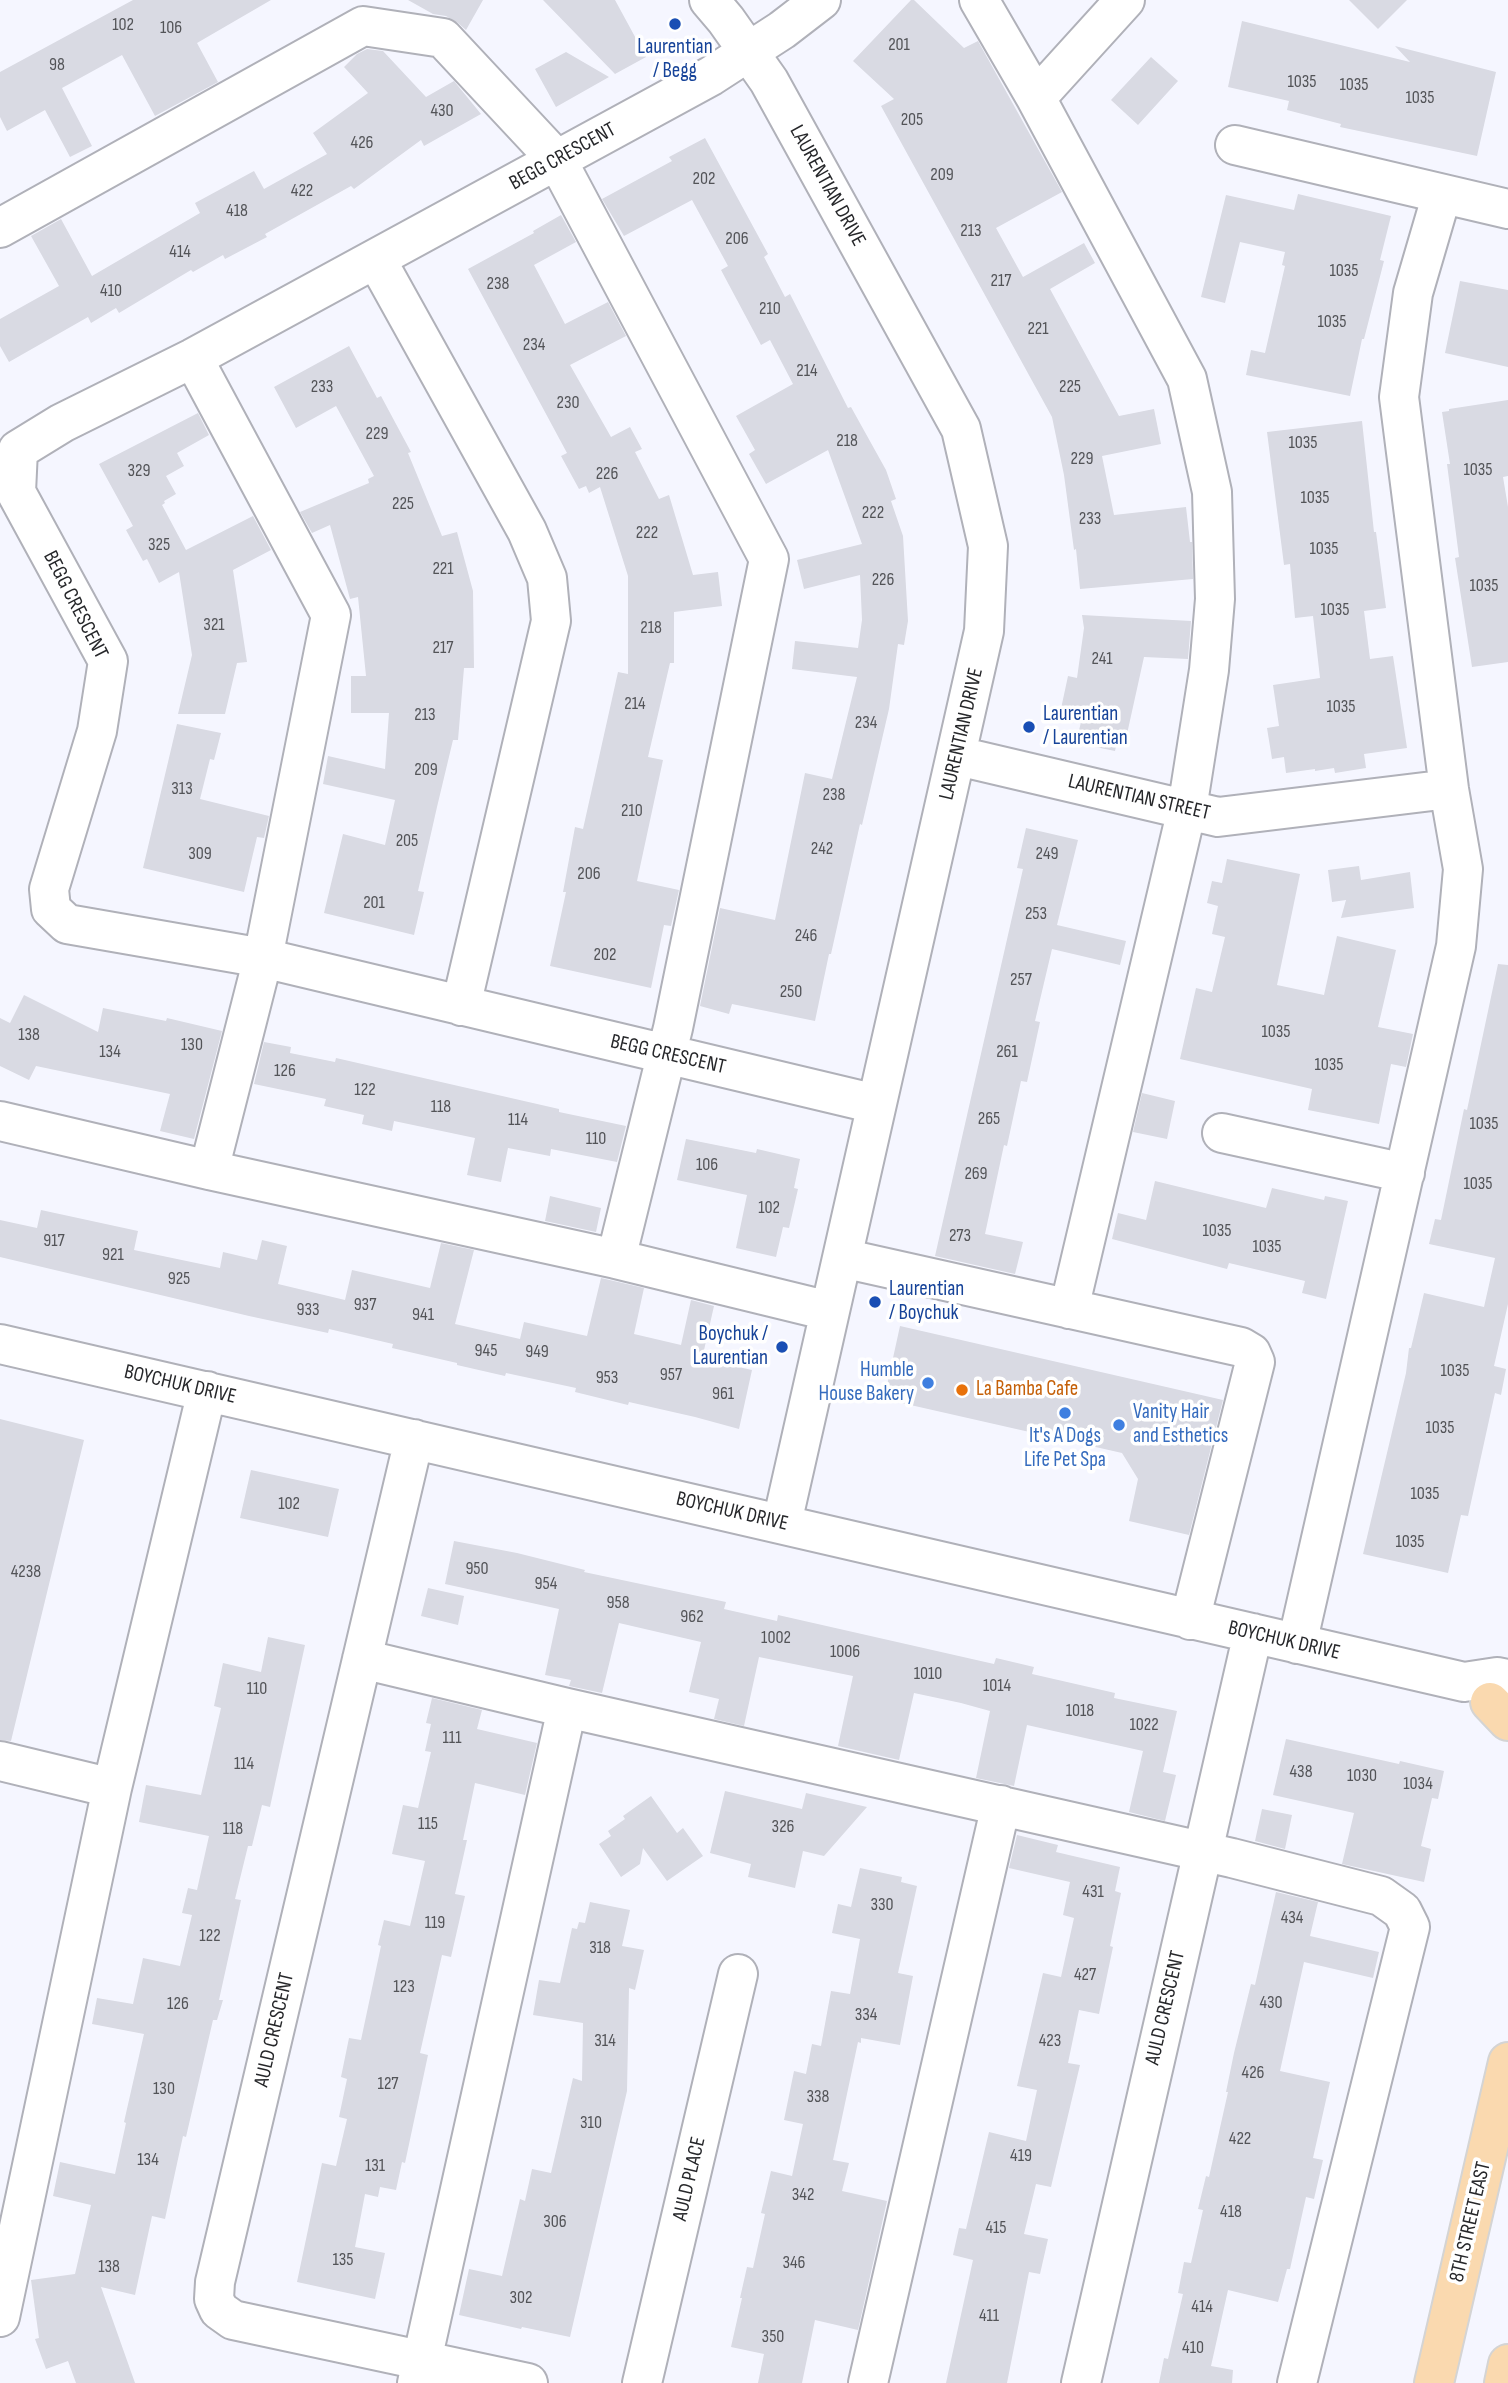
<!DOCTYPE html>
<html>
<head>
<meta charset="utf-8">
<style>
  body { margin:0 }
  canvas { display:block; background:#f5f6ff }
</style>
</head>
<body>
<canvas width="1508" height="2383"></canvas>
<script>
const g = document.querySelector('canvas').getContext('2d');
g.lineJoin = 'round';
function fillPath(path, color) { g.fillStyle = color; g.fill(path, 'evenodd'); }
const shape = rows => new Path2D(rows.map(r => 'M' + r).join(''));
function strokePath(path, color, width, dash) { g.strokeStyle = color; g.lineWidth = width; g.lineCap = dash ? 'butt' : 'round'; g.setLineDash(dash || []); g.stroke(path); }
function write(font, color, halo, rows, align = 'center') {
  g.font = font + ' "Sofia Sans Condensed",sans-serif'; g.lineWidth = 7; g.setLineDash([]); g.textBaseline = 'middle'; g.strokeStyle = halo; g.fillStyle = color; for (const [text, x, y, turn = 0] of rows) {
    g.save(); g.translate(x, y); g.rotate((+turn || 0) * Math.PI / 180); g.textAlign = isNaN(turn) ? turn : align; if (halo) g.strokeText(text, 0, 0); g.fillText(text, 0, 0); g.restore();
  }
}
fillPath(shape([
  [133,0,271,0,197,43,218,82,155,116,122,55,62,88,92,146,70,157,45,110,7,131,0,117,0,72],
  [408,0,483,0,466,30,458,23,446,16,433,14],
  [543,0,615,0,646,57,615,74],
  [911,0,914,0,964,48,978,41,1062,192,996,228,1023,277,1084,243,1095,263,1050,289,1119,416,1154,409,1161,444,1102,456,1114,515,1186,507,1190,542,1192,542,1193,579,1080,589,1076,549,1074,550,1064,475,1052,417,881,106,894,99,853,61],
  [1349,0,1407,0,1378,29],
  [1242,21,1410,62,1395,46,1496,72,1477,156,1340,127,1341,124,1287,110,1289,101,1228,87],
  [367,49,383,51,426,97,454,81,481,114,424,146,421,140,354,189,351,186,265,234,267,237,225,259,223,255,193,272,191,270,119,313,116,308,91,323,88,317,9,362,0,346,0,319,59,286,31,236,61,219,92,276,200,213,195,203,254,171,264,189,327,154,313,133,368,93,344,67,357,54],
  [566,52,609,77,556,107,535,69],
  [1151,57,1178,81,1138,125,1111,100],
  [705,138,768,254,764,257,785,297,790,294,848,408,851,407,886,470,896,499,891,501,903,536,908,621,904,645,898,644,889,709,862,825,860,824,831,954,829,954,815,1021,732,1004,729,1014,700,1006,720,908,775,920,805,773,832,779,857,677,792,669,795,641,858,648,862,620,860,575,804,589,797,560,862,544,828,450,766,484,749,454,755,450,736,416,793,384,770,340,761,345,721,270,728,266,692,200,624,236,602,199,672,161,669,157],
  [1298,194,1391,216,1380,260,1384,261,1364,339,1362,339,1350,396,1246,375,1251,350,1265,353,1285,266,1282,265,1285,252,1240,242,1225,303,1201,297,1226,195,1294,210],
  [561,215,576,242,534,265,565,324,608,302,626,336,570,365,611,437,630,427,642,449,635,452,659,499,669,495,693,575,718,572,722,606,674,612,674,663,670,663,648,757,663,760,637,881,679,890,671,926,664,925,651,988,550,966,566,892,563,892,575,827,583,829,618,672,628,674,628,576,600,487,589,493,586,486,579,489,561,456,567,453,468,269,534,233,533,231],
  [1460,281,1508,290,1508,367,1445,353],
  [349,346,377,398,381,396,411,452,408,453,442,536,457,532,473,591,474,668,464,668,458,740,453,740,437,807,418,891,424,892,414,935,324,913,343,834,385,845,395,800,323,784,328,756,385,769,389,713,351,713,351,676,366,676,358,597,350,599,330,525,312,533,300,512,369,483,368,479,374,476,336,406,296,428,274,387],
  [1508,400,1508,476,1503,477,1508,507,1508,662,1472,667,1455,558,1459,557,1447,464,1450,464,1442,412,1449,411,1449,409],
  [198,413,209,435,177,453,184,466,166,476,176,494,164,501,165,503,162,505,186,550,253,516,271,550,233,570,247,662,237,663,225,714,178,714,192,655,179,572,159,583,147,559,143,561,126,530,133,526,99,464],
  [1362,421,1374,532,1376,532,1386,608,1364,611,1370,659,1393,656,1407,748,1364,754,1366,768,1335,773,1334,768,1315,771,1315,769,1286,773,1284,757,1272,759,1267,728,1279,726,1273,685,1320,678,1313,616,1295,618,1290,564,1284,565,1267,432],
  [1082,615,1191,621,1188,659,1144,657,1127,734,1119,732,1115,751,1076,743,1081,722,1059,718,1068,676,1077,678,1084,628],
  [177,724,221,733,214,760,210,759,200,799,269,816,264,838,257,837,244,892,143,868],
  [1026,828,1078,840,1057,925,1126,941,1120,965,1052,949,1035,1021,1040,1022,1027,1082,1021,1081,1007,1146,1004,1145,985,1234,1023,1242,1015,1274,935,1256,1023,869,1017,868],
  [1227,859,1300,874,1277,985,1324,995,1337,936,1396,950,1378,1027,1413,1034,1406,1067,1391,1064,1379,1124,1308,1110,1312,1089,1180,1059,1196,988,1212,992,1225,937,1212,934,1218,906,1207,903,1212,881,1222,883],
  [1359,866,1361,880,1410,872,1414,908,1341,918,1346,900,1332,902,1328,870],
  [1498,964,1508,965,1508,1304,1494,1366,1506,1369,1501,1395,1495,1393,1468,1516,1461,1515,1448,1573,1363,1554,1406,1373,1409,1348,1411,1348,1424,1293,1484,1307,1495,1258,1429,1244,1435,1219,1441,1220,1464,1109,1467,1110],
  [24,995,98,1032,103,1008,166,1021,167,1018,222,1031,194,1139,160,1131,170,1094,36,1066,29,1080,0,1066,0,1018,10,1023],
  [264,1042,291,1047,290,1053,335,1062,336,1058,559,1109,559,1112,626,1126,617,1162,551,1149,550,1156,508,1148,501,1182,467,1175,475,1138,394,1121,392,1131,362,1124,364,1115,324,1106,326,1099,254,1084],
  [1142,1093,1175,1101,1167,1139,1133,1132],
  [686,1139,756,1153,757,1149,800,1159,794,1188,798,1189,789,1228,783,1227,776,1257,736,1248,747,1195,677,1180],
  [1155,1181,1266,1208,1272,1188,1324,1200,1325,1196,1348,1201,1326,1299,1302,1293,1305,1281,1229,1263,1227,1269,1112,1239,1118,1213,1146,1220],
  [550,1196,601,1208,596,1232,545,1221],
  [41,1210,138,1231,134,1250,220,1268,223,1252,257,1260,262,1240,287,1246,278,1284,345,1300,352,1270,430,1288,441,1243,474,1250,455,1324,520,1339,524,1322,587,1336,601,1278,644,1288,634,1334,681,1345,691,1300,714,1306,702,1359,752,1370,739,1429,695,1417,629,1402,628,1405,575,1392,576,1388,506,1373,505,1376,457,1365,457,1363,392,1348,393,1344,329,1329,328,1333,249,1316,0,1257,0,1220,37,1228],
  [900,1326,1223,1400,1189,1535,1129,1521,1138,1479,1122,1453,884,1399],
  [0,1419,84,1440,11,1741,0,1740],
  [251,1470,339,1489,328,1537,240,1518],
  [454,1541,517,1553,585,1570,584,1572,726,1602,724,1609,777,1621,778,1615,994,1664,996,1658,1034,1667,1032,1674,1115,1693,1114,1698,1177,1711,1163,1772,1176,1775,1165,1821,1129,1812,1143,1751,1027,1725,1014,1786,976,1778,990,1711,961,1703,914,1693,899,1760,838,1746,853,1676,759,1657,744,1726,714,1719,719,1699,689,1692,701,1642,619,1623,602,1693,569,1686,571,1680,545,1675,559,1609,445,1584],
  [428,1588,464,1596,458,1625,421,1616],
  [268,1637,305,1645,270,1807,262,1805,252,1846,248,1846,235,1899,241,1900,219,2000,223,2000,217,2020,213,2020,186,2137,183,2136,165,2219,152,2216,135,2295,101,2287,135,2383,76,2383,68,2361,46,2369,35,2339,39,2338,31,2280,75,2274,91,2205,53,2196,60,2162,115,2174,126,2123,124,2122,144,2034,92,2024,97,1998,133,2004,143,1958,180,1966,192,1915,182,1913,188,1888,197,1890,209,1836,139,1822,146,1785,201,1795,221,1708,214,1706,223,1663,261,1672],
  [432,1698,482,1710,477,1729,537,1743,525,1795,475,1783,463,1840,467,1840,455,1894,465,1896,451,1957,442,1955,420,2053,428,2055,405,2163,402,2162,396,2190,380,2187,378,2197,365,2194,355,2247,385,2253,375,2299,297,2282,322,2163,336,2166,347,2119,339,2117,347,2079,341,2077,349,2038,361,2040,381,1946,378,1945,384,1920,410,1926,425,1861,392,1854,403,1805,418,1808,431,1752,425,1751,431,1724,426,1723],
  [1286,1739,1399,1764,1400,1761,1444,1771,1438,1799,1432,1798,1421,1846,1431,1849,1424,1882,1342,1864,1354,1813,1273,1795],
  [725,1791,802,1809,806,1793,867,1807,824,1856,803,1851,795,1888,748,1877,751,1864,710,1853],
  [651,1796,677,1833,683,1828,703,1856,667,1881,643,1848,640,1864,621,1877,599,1844,611,1836,608,1831,625,1819,623,1816],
  [1262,1809,1292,1815,1285,1849,1255,1841],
  [1017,1835,1058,1845,1056,1852,1120,1867,1115,1891,1121,1893,1110,1946,1113,1947,1099,2014,1079,2010,1068,2063,1080,2065,1051,2187,1036,2184,1024,2234,1048,2239,1040,2274,1029,2272,1007,2383,946,2383,973,2260,953,2255,959,2228,966,2229,989,2132,1026,2141,1037,2090,1017,2086,1043,1973,1061,1977,1074,1918,1063,1915,1070,1882,1009,1868],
  [860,1868,902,1877,901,1882,917,1886,898,1973,913,1976,900,2045,861,2038,861,2043,858,2042,833,2160,849,2163,842,2191,887,2201,858,2330,815,2320,802,2383,758,2383,764,2354,731,2347,742,2298,740,2298,747,2267,753,2268,765,2214,761,2213,771,2171,792,2176,803,2124,784,2120,794,2071,806,2074,812,2044,821,2046,831,1991,850,1994,860,1939,832,1933,838,1904,851,1907],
  [1276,1892,1318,1902,1310,1936,1379,1952,1373,1978,1304,1962,1280,2071,1330,2082,1313,2158,1323,2160,1314,2199,1306,2197,1290,2269,1287,2269,1278,2302,1228,2290,1211,2366,1233,2370,1232,2383,1159,2383,1164,2358,1168,2359,1183,2294,1178,2293,1184,2262,1191,2263,1203,2210,1198,2209,1206,2176,1209,2177,1228,2092,1226,2092,1234,2053,1251,1984,1255,1985],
  [590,1902,630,1910,622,1946,644,1950,635,1990,629,1988,627,2091,570,2337,522,2327,521,2329,459,2315,469,2269,502,2276,520,2199,525,2201,532,2169,551,2173,573,2078,582,2081,583,2023,533,2015,539,1980,560,1983,572,1928,577,1929,579,1922,585,1923]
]), '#d9dae3');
const minor = shape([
  [709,0,726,20,769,81,961,429,988,546,984,631,782,1523],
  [821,0,782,30,711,76,193,358,62,423,18,450,16,492,108,661,97,731,49,889,51,909,67,924,263,958,876,1104],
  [979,0,1036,98,1187,379,1212,492,1215,599,1209,670,1187,809,1069,1309],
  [1036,98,1125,0],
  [1235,145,1508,209],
  [0,228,363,26,443,38,557,160,769,559,673,1028,616,1259],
  [376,259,527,531,547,578,551,621,461,1006],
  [193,358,331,615,263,958,209,1170],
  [958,756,1218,817,1449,789],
  [0,1121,209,1170,616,1259,829,1311],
  [1222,1133,1405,1173],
  [842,1258,1241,1347,1251,1353,1255,1362,1190,1620],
  [0,1344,1464,1682,1497,1677,1508,1679],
  [414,1439,215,2282,214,2299,219,2310,233,2320,528,2383],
  [1297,1644,1456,946,1463,869,1449,789,1399,397,1413,293,1442,194],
  [362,1659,567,1708,1232,1858,1381,1896,1402,1911,1410,1927,1297,2383],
  [0,1761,112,1788],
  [0,2317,112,1788,207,1391],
  [417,2383,567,1708],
  [642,2383,738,1974],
  [868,2383,1001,1805],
  [1081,2383,1253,1633]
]);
const major = shape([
  [1490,1702,1508,1721],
  [1434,2383,1508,2062],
  [1504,2383,1508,2364]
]);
strokePath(minor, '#b0b1b9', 42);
strokePath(major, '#d4d4d4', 42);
strokePath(minor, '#fff', 38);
strokePath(major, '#fad9af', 38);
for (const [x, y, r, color] of [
  [675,24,7,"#1a4fb4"],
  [1029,727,7,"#1a4fb4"],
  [875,1302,7,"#1a4fb4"],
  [782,1347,7,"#1a4fb4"],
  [928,1383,7,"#3f7fe0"],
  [962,1390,7,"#e8710a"],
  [1065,1413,7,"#3f7fe0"],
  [1119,1425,7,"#3f7fe0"]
]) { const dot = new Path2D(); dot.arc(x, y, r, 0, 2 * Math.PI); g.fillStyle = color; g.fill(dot); strokePath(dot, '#fff', 2.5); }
write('18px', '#535458', null, [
  ["102",123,25],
  ["106",171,28],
  ["201",899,45],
  ["98",57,65],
  ["1035",1302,82],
  ["1035",1354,85],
  ["1035",1420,98],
  ["430",442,111],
  ["205",912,120],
  ["426",362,143],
  ["209",942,175],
  ["202",704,179],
  ["422",302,191],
  ["418",237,211],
  ["213",971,231],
  ["206",737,239],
  ["414",180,252],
  ["1035",1344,271],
  ["217",1001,281],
  ["238",498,284],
  ["410",111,291],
  ["210",770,309],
  ["1035",1332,322],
  ["221",1038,329],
  ["234",534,345],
  ["214",807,371],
  ["233",322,387],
  ["225",1070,387],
  ["230",568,403],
  ["229",377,434],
  ["218",847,441],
  ["1035",1303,443],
  ["229",1082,459],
  ["1035",1478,470],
  ["329",139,471],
  ["226",607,474],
  ["1035",1315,498],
  ["225",403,504],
  ["222",873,513],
  ["233",1090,519],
  ["222",647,533],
  ["325",159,545],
  ["1035",1324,549],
  ["221",443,569],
  ["226",883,580],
  ["1035",1484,586],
  ["1035",1335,610],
  ["321",214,625],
  ["218",651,628],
  ["217",443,648],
  ["241",1102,659],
  ["214",635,704],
  ["1035",1341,707],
  ["213",425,715],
  ["234",866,723],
  ["209",426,770],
  ["313",182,789],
  ["238",834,795],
  ["210",632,811],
  ["205",407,841],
  ["242",822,849],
  ["309",200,854],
  ["249",1047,854],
  ["206",589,874],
  ["201",374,903],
  ["253",1036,914],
  ["246",806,936],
  ["202",605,955],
  ["257",1021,980],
  ["250",791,992],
  ["1035",1276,1032],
  ["138",29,1035],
  ["130",192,1045],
  ["134",110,1052],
  ["261",1007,1052],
  ["1035",1329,1065],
  ["126",285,1071],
  ["122",365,1090],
  ["118",441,1107],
  ["265",989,1119],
  ["114",518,1120],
  ["1035",1484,1124],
  ["110",596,1139],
  ["106",707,1165],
  ["269",976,1174],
  ["1035",1478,1184],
  ["102",769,1208],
  ["1035",1217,1231],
  ["273",960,1236],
  ["917",54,1241],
  ["1035",1267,1247],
  ["921",113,1255],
  ["925",179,1279],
  ["937",365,1305],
  ["933",308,1310],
  ["941",423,1315],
  ["945",486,1351],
  ["949",537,1352],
  ["1035",1455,1371],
  ["957",671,1375],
  ["953",607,1378],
  ["961",723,1394],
  ["1035",1440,1428],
  ["1035",1425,1494],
  ["102",289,1504],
  ["1035",1410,1542],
  ["950",477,1569],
  ["4238",26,1572],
  ["954",546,1584],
  ["958",618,1603],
  ["962",692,1617],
  ["1002",776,1638],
  ["1006",845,1652],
  ["1010",928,1674],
  ["1014",997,1686],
  ["110",257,1689],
  ["1018",1080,1711],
  ["1022",1144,1725],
  ["111",452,1738],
  ["114",244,1764],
  ["438",1301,1772],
  ["1030",1362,1776],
  ["1034",1418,1784],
  ["115",428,1824],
  ["326",783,1827],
  ["118",233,1829],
  ["431",1093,1892],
  ["330",882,1905],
  ["434",1292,1918],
  ["119",435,1923],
  ["122",210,1936],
  ["318",600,1948],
  ["427",1085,1975],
  ["123",404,1987],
  ["430",1271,2003],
  ["126",178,2004],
  ["334",866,2015],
  ["314",605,2041],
  ["423",1050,2041],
  ["426",1253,2073],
  ["127",388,2084],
  ["130",164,2089],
  ["338",818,2097],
  ["310",591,2123],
  ["422",1240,2139],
  ["419",1021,2156],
  ["134",148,2160],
  ["131",375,2166],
  ["342",803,2195],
  ["418",1231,2212],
  ["306",555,2222],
  ["415",996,2228],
  ["135",343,2260],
  ["346",794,2263],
  ["138",109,2267],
  ["302",521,2298],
  ["414",1202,2307],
  ["411",989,2316],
  ["350",773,2337],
  ["410",1193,2348]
]);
write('21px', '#164399', '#fff', [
  ["Laurentian",675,48,"center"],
  ["/ Begg",675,72,"center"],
  ["Laurentian",1043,715],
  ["/ Laurentian",1043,739],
  ["Laurentian",889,1290],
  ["/ Boychuk",889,1314],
  ["Boychuk /",768,1335,"right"],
  ["Laurentian",768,1359,"right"]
], 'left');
write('21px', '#26272a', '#fff', [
  ["BEGG CRESCENT",563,157,-29],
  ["LAURENTIAN DRIVE",827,186,61],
  ["BEGG CRESCENT",75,605,63],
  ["LAURENTIAN DRIVE",962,734,-77],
  ["LAURENTIAN STREET",1139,798,13],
  ["BEGG CRESCENT",668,1055,13],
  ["BOYCHUK DRIVE",180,1385,13],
  ["BOYCHUK DRIVE",732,1512,13],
  ["BOYCHUK DRIVE",1284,1641,13],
  ["AULD CRESCENT",1166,2008,-77],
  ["AULD CRESCENT",275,2030,-77],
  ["AULD PLACE",690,2179,-77],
  ["8TH STREET EAST",1471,2222,-77]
]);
write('21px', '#366cbe', '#fff', [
  ["Humble",914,1371],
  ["House Bakery",914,1395],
  ["Vanity Hair",1133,1413,"left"],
  ["and Esthetics",1133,1437,"left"],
  ["It's A Dogs",1065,1437,"center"],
  ["Life Pet Spa",1065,1461,"center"]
], 'right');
write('21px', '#c56008', '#fff', [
  ["La Bamba Cafe",976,1390]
], 'left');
</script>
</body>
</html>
